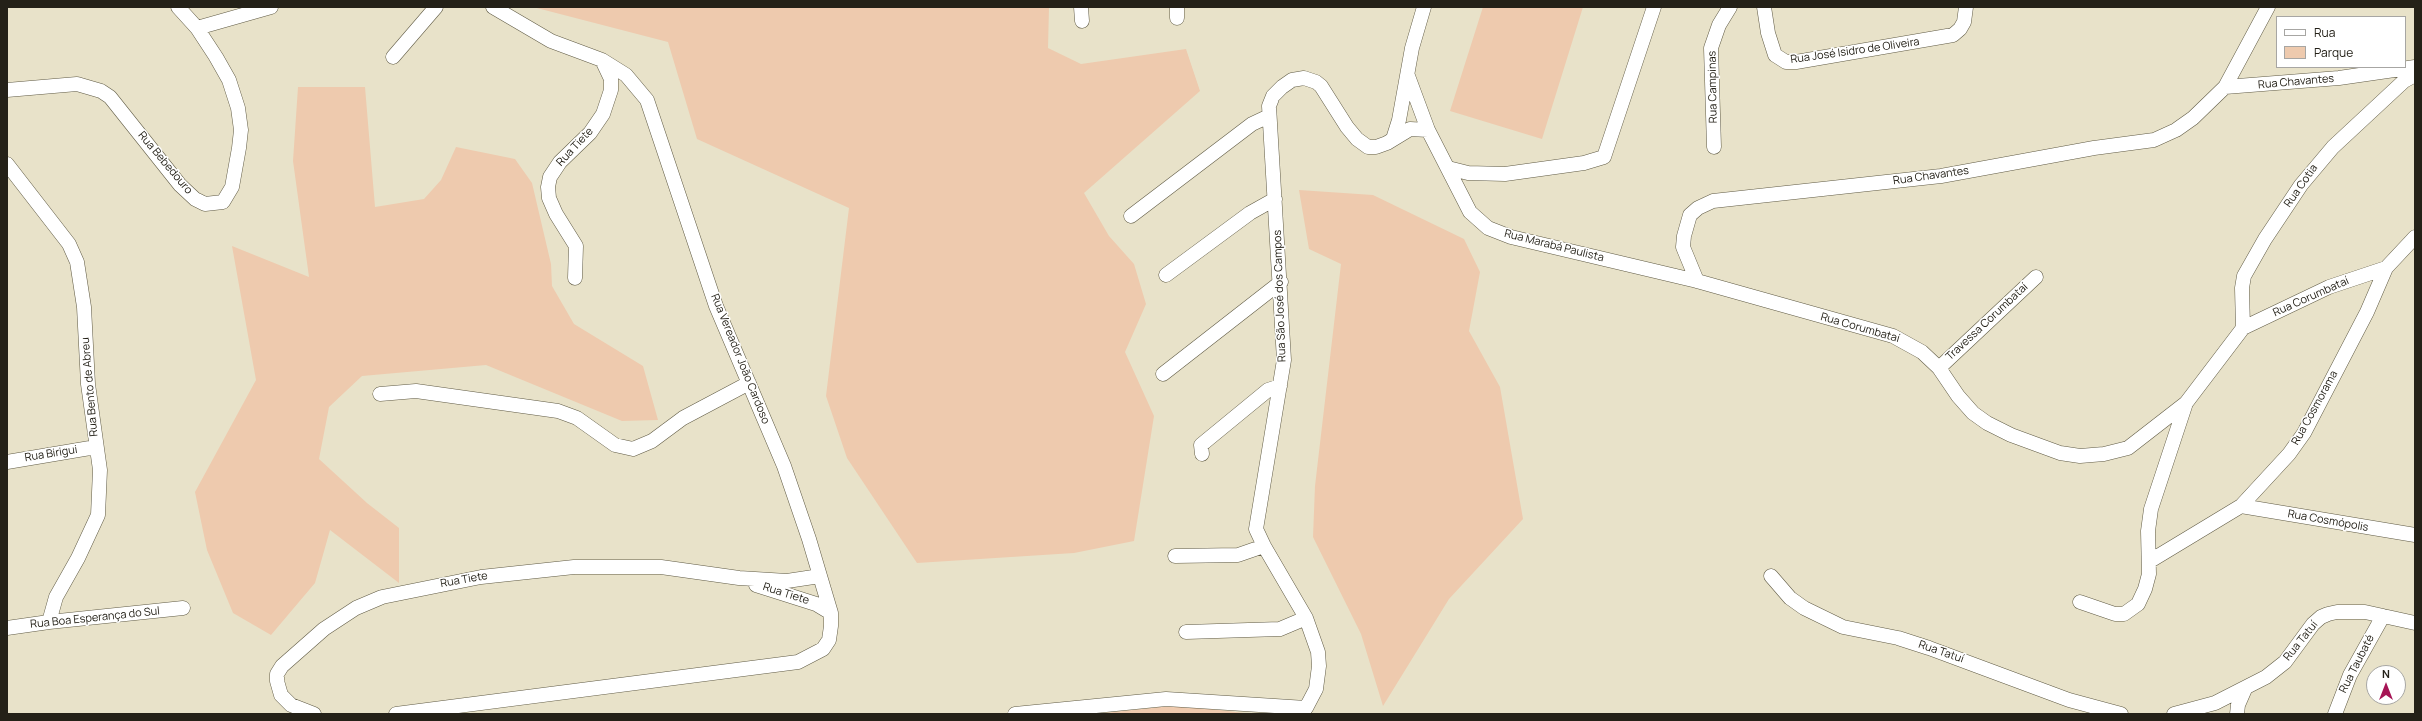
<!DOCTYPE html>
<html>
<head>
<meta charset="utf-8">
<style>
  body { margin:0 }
  #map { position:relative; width:2422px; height:721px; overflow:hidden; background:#e8e2c9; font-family:Manrope,sans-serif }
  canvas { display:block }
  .frame { position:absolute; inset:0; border:8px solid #242118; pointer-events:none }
  .legend { position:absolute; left:2276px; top:16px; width:130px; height:52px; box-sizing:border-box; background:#fff; border:1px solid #a7a6a3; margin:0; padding:5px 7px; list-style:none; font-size:12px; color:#242118 }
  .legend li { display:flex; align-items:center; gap:8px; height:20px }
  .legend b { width:20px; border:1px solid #a7a6a3 }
  .north { position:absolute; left:2366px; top:665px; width:40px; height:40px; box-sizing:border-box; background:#fff; border:1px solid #a7a6a3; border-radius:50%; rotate:0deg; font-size:11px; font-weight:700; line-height:16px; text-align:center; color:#242118 }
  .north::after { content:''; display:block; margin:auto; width:14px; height:18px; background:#a61555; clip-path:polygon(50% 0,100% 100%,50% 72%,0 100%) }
</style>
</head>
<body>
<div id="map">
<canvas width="2422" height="721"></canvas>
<div class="frame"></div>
<ul class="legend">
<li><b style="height:5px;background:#fff"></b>Rua</li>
<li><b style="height:11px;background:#eecaae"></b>Parque</li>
</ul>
<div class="north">N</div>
</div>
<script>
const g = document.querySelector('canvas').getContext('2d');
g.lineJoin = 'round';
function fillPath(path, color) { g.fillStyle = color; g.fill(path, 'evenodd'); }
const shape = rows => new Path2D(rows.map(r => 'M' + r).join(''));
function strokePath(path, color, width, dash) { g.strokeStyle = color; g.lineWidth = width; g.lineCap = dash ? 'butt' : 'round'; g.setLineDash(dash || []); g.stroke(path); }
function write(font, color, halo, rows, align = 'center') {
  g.font = font + ' Manrope,sans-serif'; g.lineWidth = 3; g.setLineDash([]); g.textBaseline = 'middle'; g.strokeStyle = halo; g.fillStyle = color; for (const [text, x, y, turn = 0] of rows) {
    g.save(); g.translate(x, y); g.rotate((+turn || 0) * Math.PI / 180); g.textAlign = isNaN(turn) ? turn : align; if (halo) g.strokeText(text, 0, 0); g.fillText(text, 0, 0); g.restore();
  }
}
fillPath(shape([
  [533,7,1049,7,1048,48,1081,64,1186,49,1200,91,1084,193,1109,236,1134,264,1146,304,1125,352,1154,416,1134,541,1074,553,917,563,847,458,826,396,849,208,697,139,668,42],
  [1483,7,1583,7,1542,139,1450,111],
  [298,87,365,87,375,207,424,199,441,180,456,147,515,159,532,183,551,264,552,286,574,324,643,366,658,420,622,421,486,365,362,376,329,407,319,459,367,503,399,528,399,583,330,530,315,583,271,635,233,613,207,550,195,492,256,380,232,246,309,277,293,161],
  [1299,190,1373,195,1464,239,1480,272,1469,331,1500,387,1523,519,1449,599,1383,706,1361,634,1313,537,1315,486,1341,264,1309,249],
  [1179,705,1252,714,1095,714]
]), '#eecaae');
const minor = shape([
  [1081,7,1082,21],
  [1177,7,1177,18],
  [1764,7,1768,33,1775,55,1786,62,1796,62,1953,35,1960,29,1964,22,1966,7],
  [197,28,271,7],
  [393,57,436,7],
  [1408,76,1428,130,1470,212,1488,228,1511,237,1697,281,1893,336,1922,352,1939,368,1958,396,1973,413,1987,423,2011,435,2060,453,2080,456,2104,454,2128,448,2186,403],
  [2225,87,2268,7],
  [7,90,77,84,101,91,110,97,180,185,195,199,205,204,223,202,232,187,239,148,241,130,238,108,229,80,216,57,197,28,178,7],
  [1393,139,1399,120,1412,48,1424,7],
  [1714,147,1711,48,1719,25,1730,7],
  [7,164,69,244,77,262,84,307,88,384,100,470,98,515,78,558,56,597,49,622],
  [1448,168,1468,173,1505,174,1584,163,1604,157,1654,7],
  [1131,216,1252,124,1269,116],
  [1166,275,1250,213,1275,199],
  [575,278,576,246,556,214,549,198,548,187,550,177,560,162,590,133,603,114,611,90,611,79,602,60],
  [1697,281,1683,247,1684,236,1690,215,1698,208,1713,201,1941,176,2094,148,2154,140,2176,130,2193,118,2225,87,2339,78,2415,67],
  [2243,328,2242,288,2244,276,2265,239,2301,185,2333,147,2404,81,2415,75],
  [1939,368,2036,277],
  [1163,374,1281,282],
  [380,394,416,391,558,411,577,418,615,445,633,449,652,441,683,418,749,383],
  [1202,454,1201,445,1268,390,1280,386],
  [7,462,96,447],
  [2241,506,2415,535],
  [1175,556,1238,555,1264,546],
  [2150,561,2241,506,2289,454,2304,433,2367,312,2386,268],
  [1771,576,1790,598,1804,608,1843,627,1898,638,1929,648,2069,700,2121,714],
  [756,585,816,604,831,613],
  [2080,602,2115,614,2124,614,2138,604,2145,589,2149,574,2148,531,2151,509,2186,403,2243,328,2329,287,2386,268,2415,237],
  [7,628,49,622,183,608],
  [1186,632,1280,629,1306,618],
  [1306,708,1316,689,1319,666,1318,652,1306,618,1264,546,1256,529,1284,360,1269,106,1273,96,1282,87,1292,80,1304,78,1316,82,1321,86,1347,127,1357,139,1368,147,1376,147,1387,143,1410,129,1428,130],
  [314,714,291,705,281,695,277,681,277,674,282,666,324,629,356,608,382,597,481,577,574,567,661,567,739,578,787,581,820,576],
  [396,714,798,662,823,649,829,640,831,626,831,613,809,539,784,466,716,306,647,100,626,75,602,60,551,41,493,7],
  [1015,714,1166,699,1306,708],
  [2174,714,2215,703,2266,677,2285,662,2313,624,2321,617,2328,614,2337,612,2365,612,2415,623],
  [2237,714,2238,705,2245,689],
  [2335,714,2350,675,2383,616]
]);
strokePath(minor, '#605b45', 15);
strokePath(minor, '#fff', 14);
write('11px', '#242118', '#fff', [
  ["Rua José Isidro de Oliveira",1855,51,-8],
  ["Rua Chavantes",2296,82,-5],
  ["Rua Campinas",1713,87,-91],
  ["Rua Tiete",575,147,-47],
  ["Rua Bebedouro",165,163,50],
  ["Rua Chavantes",1931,176,-8],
  ["Rua Cotia",2301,186,-55],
  ["Rua Marabá Paulista",1554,246,14],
  ["Rua São José dos Campos",1280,296,-92],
  ["Rua Corumbataí",2311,297,-24],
  ["Travessa Corumbataí",1987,322,-43],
  ["Rua Corumbataí",1860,328,16],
  ["Rua Vereador João Cardoso",740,359,68],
  ["Rua Bento de Abreu",90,387,-95],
  ["Rua Cosmorama",2315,408,-61],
  ["Rua Birigui",51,454,-9],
  ["Rua Cosmópolis",2328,521,10],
  ["Rua Tiete",464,580,-10],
  ["Rua Tiete",786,594,18],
  ["Rua Boa Esperança do Sul",95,618,-6],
  ["Rua Tatuí",2301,641,-51],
  ["Rua Tatuí",1941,652,19],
  ["Rua Taubaté",2357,664,-63]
]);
</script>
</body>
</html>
